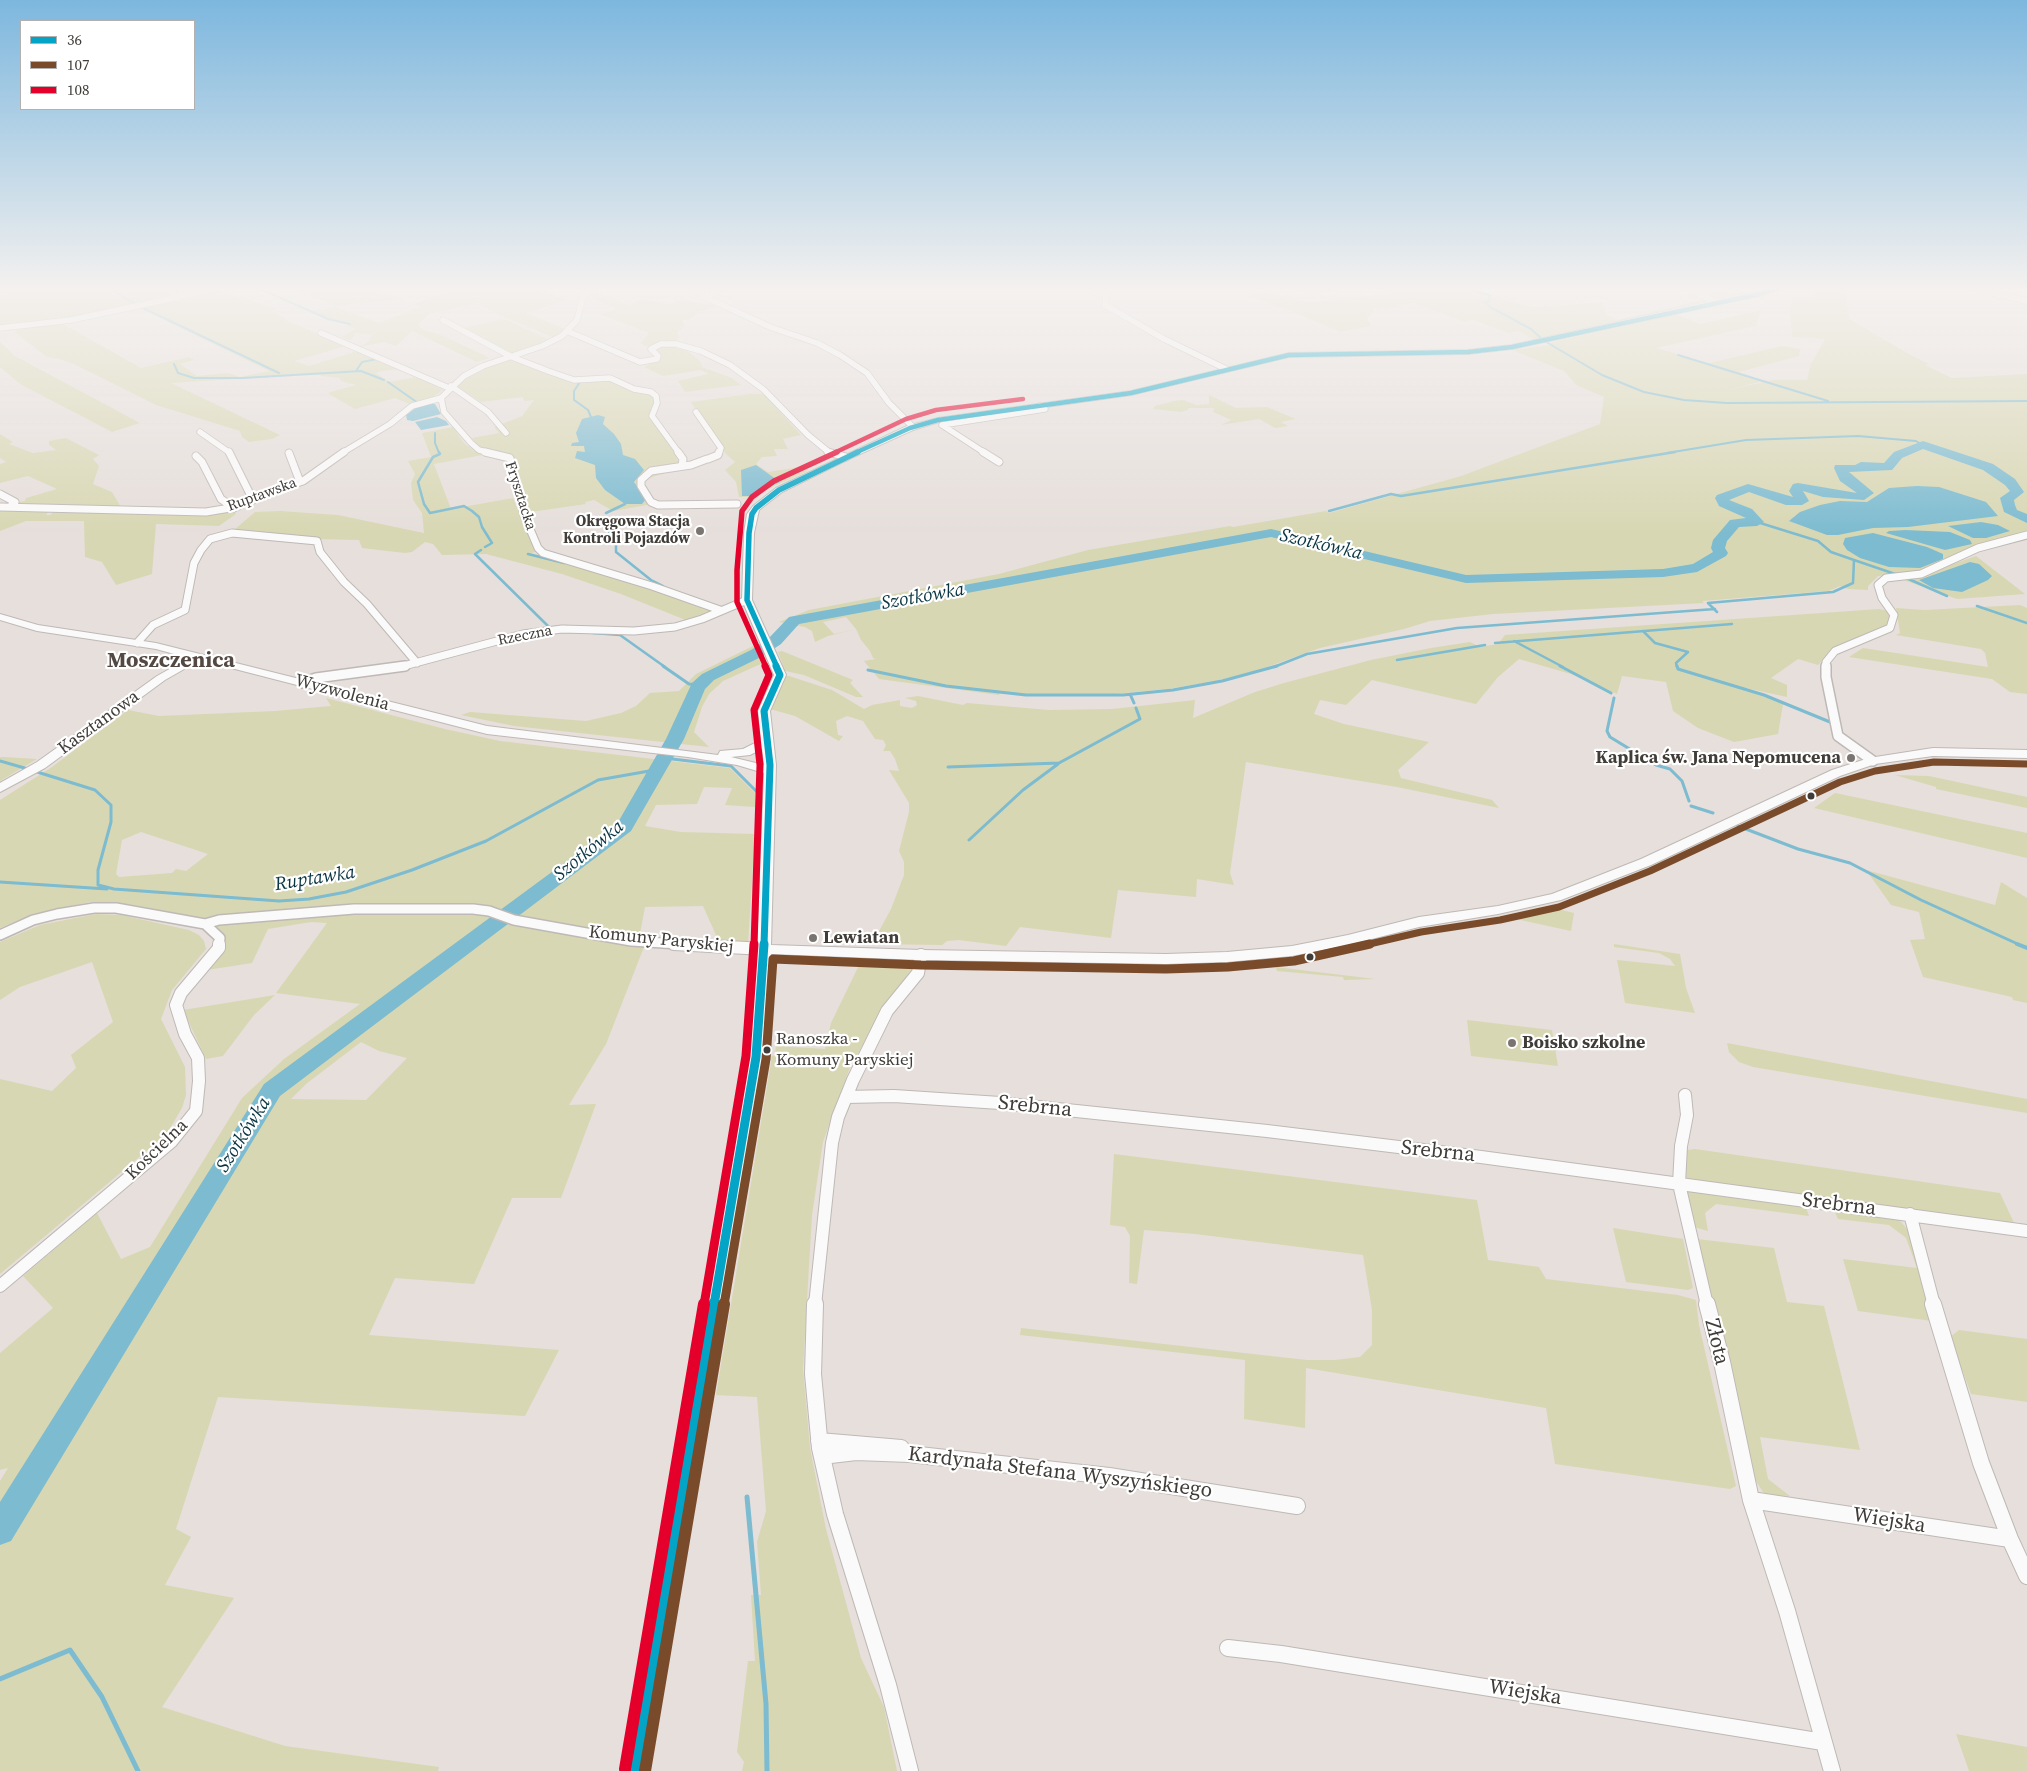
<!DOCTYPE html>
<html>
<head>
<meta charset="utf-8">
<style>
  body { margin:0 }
  #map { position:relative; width:2027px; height:1771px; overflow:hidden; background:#e6dfdb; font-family:"Source Serif 4",serif }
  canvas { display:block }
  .legend { position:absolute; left:20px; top:20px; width:175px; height:90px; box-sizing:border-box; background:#fff; border:1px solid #b3b1af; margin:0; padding:6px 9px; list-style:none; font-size:15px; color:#403c38 }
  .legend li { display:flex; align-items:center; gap:10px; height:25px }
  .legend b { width:25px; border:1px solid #b3b1af }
</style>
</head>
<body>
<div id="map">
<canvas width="2027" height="1771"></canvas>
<ul class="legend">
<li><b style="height:6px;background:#03a4c6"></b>36</li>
<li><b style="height:6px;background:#7a4b2a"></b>107</li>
<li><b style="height:6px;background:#e4002b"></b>108</li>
</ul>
</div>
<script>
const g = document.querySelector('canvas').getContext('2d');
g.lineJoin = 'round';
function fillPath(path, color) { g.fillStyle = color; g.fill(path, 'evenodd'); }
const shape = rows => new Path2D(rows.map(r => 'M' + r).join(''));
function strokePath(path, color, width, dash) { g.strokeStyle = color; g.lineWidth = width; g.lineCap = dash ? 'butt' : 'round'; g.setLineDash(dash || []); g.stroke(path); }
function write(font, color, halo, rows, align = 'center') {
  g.font = font + ' "Source Serif 4",serif'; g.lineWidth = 4.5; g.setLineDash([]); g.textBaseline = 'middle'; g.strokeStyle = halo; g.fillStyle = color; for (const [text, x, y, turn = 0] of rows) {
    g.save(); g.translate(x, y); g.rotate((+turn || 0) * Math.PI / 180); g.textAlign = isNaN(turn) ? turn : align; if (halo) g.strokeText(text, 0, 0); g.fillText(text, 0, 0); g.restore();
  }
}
fillPath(shape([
  [2,287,178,287,194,295,213,289,278,309,272,310,288,321,346,346,294,361,309,366,357,351,402,369,381,371,376,373,389,382,417,377,443,390,433,397,412,405,395,398,355,409,329,394,330,392,356,385,341,381,339,378,321,376,320,374,171,383,280,435,272,439,249,442,242,437,240,431,156,405,76,365,60,359,47,357,14,332,20,328,63,324,141,368,189,357,194,360,180,364,197,376,228,373,240,377,269,371,137,307,56,323,0,327,0,292,7,290],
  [286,287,366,287,402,299,336,306],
  [439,287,535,287,568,300,526,313,565,329,554,338,499,315,478,303,429,314,418,325,424,330,442,335,490,358,477,362,412,331,396,346,384,342,359,347,368,342,372,335,356,333,351,340,348,340,341,337,355,329,346,325,352,323,330,319,310,311,336,307,379,323,419,307,413,304,439,295,442,292,437,288],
  [1289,287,1347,287,1312,296],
  [1375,287,1453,287,1534,307,1602,302,1606,314,1618,320,1705,299,1710,302,1536,341,1518,331,1508,333,1473,320,1465,322,1414,303,1390,308,1373,308,1373,312,1367,319,1372,326,1340,332,1288,310,1254,298,1249,294,1263,291,1301,301,1315,302,1393,293],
  [1688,287,1727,287,1750,294,1721,300],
  [1821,287,1845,290,1850,319,1907,353,1929,364,1925,365,1952,378,2027,374,2027,532,1915,573,1878,576,1868,586,1868,590,1848,589,1840,586,1829,591,1702,601,1704,603,1493,614,1430,621,1404,629,1320,648,1259,670,1216,681,1168,689,1104,695,1045,696,1000,693,999,695,879,679,864,661,876,659,873,658,870,651,861,640,856,629,828,636,815,642,812,631,805,627,779,622,809,610,999,574,1088,550,1230,526,1233,527,1326,511,1329,513,1461,476,1600,424,1604,397,1576,385,1564,371,1512,350,1550,345,1549,343,1676,314,1700,324,1761,310,1756,326,1656,348,1709,363,1782,346,1800,349,1799,356,1739,372,1763,381,1728,390,1773,380,1807,380,1811,364,1825,339,1792,337,1790,308,1793,299,1818,299,1813,293],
  [846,617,856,629,834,634,823,622],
  [593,291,629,305,641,299,670,304,680,299,708,305,709,302,718,306,699,312,689,320,682,320,685,325,677,333,679,337,677,340,697,349,688,351,700,361,702,367,732,378,741,385,685,392,678,381,708,374,701,370,663,376,644,367,661,357,656,351,640,343,649,333,600,314,616,309,586,296],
  [502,319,508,320,550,340,513,354,464,328],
  [0,342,15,356,140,423,112,432,20,384,0,367],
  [512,358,576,379,613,377,636,388,654,393,654,408,649,416,671,445,681,468,637,482,647,500,647,505,613,511,594,500,585,502,586,504,530,512,514,457,481,448,472,438,499,433,494,427,522,416,534,400,525,401,522,397,513,398,481,402,455,385,470,374],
  [749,394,764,394,801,435,783,439,788,449,774,449,777,456,762,457,756,464,768,472,800,467,808,471,750,497,739,497,736,482,725,470,735,462,726,454,691,402],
  [1209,395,1236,408,1267,407,1296,419,1281,422,1288,426,1275,428,1259,419,1221,425,1231,420,1213,412,1214,408,1188,408,1188,410,1181,412,1153,409,1155,406,1174,401,1183,400,1196,405,1209,404],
  [453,427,464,443,474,451,488,454,434,464,451,509,513,498,536,552,531,553,581,565,713,610,688,621,621,594,562,574,486,554,442,555,433,544,425,542,412,552,405,553,362,548,359,540,315,539,234,530,255,512,280,511,338,515,424,533,422,513,413,500,411,483,415,474,408,461,431,457,422,433],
  [0,434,13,442,9,444,33,453,56,450,49,445,49,441,66,438,99,455,93,459,99,466,93,484,112,492,122,509,15,506,18,502,25,501,26,498,57,489,28,476,0,483,0,464,6,462,0,458],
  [0,508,50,510,46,515,50,515,55,510,233,510,236,514,219,526,156,524,152,574,116,585,102,562,85,557,84,521,26,521,0,531],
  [1976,556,2025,594,1957,599,1901,579,1921,575],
  [2020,605,2027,608,2027,694,2010,692,1992,679,1849,657,1863,648,1988,667,1985,653,1981,649,1896,635,1900,633,1896,608,1925,610],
  [1879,609,1888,611,1891,616,1887,629,1838,648,1827,655,1818,665,1798,659,1771,678,1787,685,1787,697,1741,687,1783,704,1778,734,1734,742,1698,728,1673,711,1666,682,1622,676,1617,694,1571,674,1519,659,1498,677,1476,704,1372,680,1346,705,1320,700,1314,714,1344,724,1429,742,1398,770,1401,778,1492,800,1499,808,1397,787,1246,762,1230,873,1234,885,1197,879,1196,897,1118,890,1111,938,1020,927,1006,946,959,940,947,941,942,945,872,944,891,909,904,875,904,862,899,851,909,812,909,803,889,770,899,771,895,759,890,751,883,751,886,745,883,740,875,739,863,721,847,716,836,721,838,735,843,736,839,741,795,716,770,709,785,676,789,676,832,690,864,709,872,705,900,700,900,706,912,708,917,705,916,701,905,698,918,696,963,705,967,703,1049,710,1112,709,1195,700,1193,718,1255,692,1284,683,1371,660,1431,648,1470,642,1480,647,1498,644,1505,635],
  [753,646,756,647,765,662,723,681,709,694,702,707,694,732,709,747,514,726,461,715,470,712,586,721,621,713,636,706,650,693,679,691,696,674],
  [782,651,853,680,850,683,863,697,856,697,804,675,785,671,778,652],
  [326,698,445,729,500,741,730,768,755,793,755,807,725,805,732,788,704,787,697,804,656,805,645,826,681,832,755,834,748,944,720,944,703,906,645,907,639,939,525,920,499,910,228,915,202,919,133,905,90,902,34,914,0,928,0,800,52,767,128,710,159,716,275,711,331,706],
  [141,832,208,854,186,871,176,869,172,873,119,877,116,874,122,840],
  [0,757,4,757,37,759,0,781],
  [1895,775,1929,776,2027,797,2027,808,1936,789,1936,787],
  [1835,793,2027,833,2027,858,1814,808],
  [1866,870,1995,905,2001,882,2027,898,2027,1003,2013,1000,2012,997,1923,977,1910,940,1925,939,1919,912,1891,905],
  [1554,908,1574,913,1571,931,1516,919,1510,915],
  [469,912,492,916,518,925,644,947,606,1044,569,1105,596,1104,561,1198,512,1198,474,1284,395,1278,369,1335,559,1350,525,1416,218,1397,176,1529,191,1537,165,1585,234,1598,162,1707,285,1746,439,1767,438,1771,0,1771,0,1481,8,1468,0,1470,0,1353,53,1308,23,1276,97,1213,121,1259,150,1247,242,1098,284,1059,360,1004,276,993,327,923,311,922,268,929,252,963,207,970,224,948,225,940,217,927,219,923,337,913],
  [361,1042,379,1051,407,1058,366,1100,291,1099,306,1084],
  [96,914,121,915,189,930,199,935,204,941,206,949,172,990,161,1019,185,1067,186,1095,182,1108,169,1130,156,1143,0,1274,0,1079,52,1091,76,1068,71,1055,113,1022,92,962,20,987,0,1000,0,942,40,925],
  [1614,944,1680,954,1686,988,1695,1013,1625,1003,1617,960,1675,966,1670,959,1659,953,1614,947],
  [862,959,908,961,911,970,878,1017,849,1070,823,1142,812,1215,803,1369,810,1448,826,1529,861,1658,884,1707,897,1771,742,1771,744,1762,737,1752,748,1661,755,1661,751,1595,761,1595,757,1542,766,1511,757,1397,716,1395,772,1056,775,1055,776,1046,825,1049,831,1023],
  [1276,967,1284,968,1375,979,1344,980,1343,977,1277,971],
  [275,995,254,1015,223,1056,206,1059,183,1010],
  [1467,1020,1552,1030,1558,1066,1471,1056],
  [1727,1043,2027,1099,2027,1113,1753,1067,1739,1062,1729,1052],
  [1695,1149,2000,1193,2015,1225,1690,1182,1686,1179,1687,1150],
  [1114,1154,1477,1200,1488,1260,1539,1267,1546,1279,1678,1295,1696,1300,1699,1325,1736,1486,1730,1489,1555,1464,1546,1408,1306,1368,1305,1428,1244,1419,1245,1360,1020,1335,1021,1328,1307,1360,1335,1360,1360,1357,1372,1345,1372,1310,1363,1255,1195,1234,1144,1230,1137,1284,1129,1283,1130,1236,1125,1227,1110,1225],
  [1691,1191,1805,1205,1809,1216,1716,1204,1705,1213,1708,1231,1694,1227,1687,1192],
  [1833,1208,1890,1215,1901,1222,1912,1235,1932,1321,1858,1311,1843,1259,1917,1268,1906,1238,1889,1225,1838,1219],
  [1613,1228,1683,1239,1693,1288,1688,1290,1626,1282],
  [1697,1239,1774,1248,1787,1302,1824,1306,1860,1450,1760,1437,1768,1479,1790,1496,1765,1495,1752,1475],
  [1959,1330,2027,1339,2027,1402,1971,1394,1950,1337],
  [1956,1734,2027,1747,2027,1771,1969,1771]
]), '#d8d7b3');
fillPath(shape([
  [430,403,435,404,441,414,413,421,407,420,406,415,417,407],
  [598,415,605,417,603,424,614,434,621,444,623,455,635,459,644,470,634,482,646,499,642,504,625,504,605,490,596,478,595,465,575,458,577,451,585,452,584,446,571,446,572,443,579,442,576,433,582,419],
  [437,417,446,421,449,425,421,430,415,422],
  [756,465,780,482,750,496,742,496,741,470],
  [1917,486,1939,487,1986,502,1998,516,1908,527,1873,528,1838,535,1827,535,1789,521,1800,512,1820,505,1840,501,1867,502,1889,488],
  [1981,522,1998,525,2010,531,1986,538,1973,538,1948,526],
  [1906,530,1950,532,1970,540,1972,544,1945,550,1886,533,1889,531],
  [1873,533,1927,547,1943,554,1943,559,1920,568,1889,567,1860,558,1847,550,1843,544,1845,538],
  [1970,562,1979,564,1992,576,1988,580,1962,592,1933,588,1919,580]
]), '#7cbbd0');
strokePath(shape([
  [106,287,138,305],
  [256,287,328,319,350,324],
  [1458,287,1490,295,1489,301,1484,302,1492,308,1531,329,1543,340,1602,375,1644,392,1684,400,1727,403,2027,401],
  [141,307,279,373],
  [1678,355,1828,401],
  [174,364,178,373,194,378,243,378,361,371,384,380],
  [356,371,362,362,377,359],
  [388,382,418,403],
  [580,382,574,391,574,400,588,410,591,417],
  [435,433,435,443,439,453],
  [1667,453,1746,440,1858,436,1916,441,1923,445]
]), '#7cbbd0', 2);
strokePath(shape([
  [439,452,440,454,433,457,418,482,424,504,430,513,464,506,472,511,479,517,482,527,492,543,485,547],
  [1329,511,1391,494,1401,496,1675,452],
  [606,513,625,504],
  [600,519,616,541,616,552,651,580,663,586],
  [481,550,475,554,550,628],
  [528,554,564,563],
  [1854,560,1898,575],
  [1904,577,1947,596],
  [1977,606,2027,623],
  [1717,612,1708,603,1833,592,1853,583,1854,560,1831,552,1818,541,1757,522],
  [1643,631,1655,643,1688,652,1676,663,1677,667],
  [593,633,620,635,665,667],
  [1514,641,1563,667],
  [1495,643,1732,624],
  [1397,660,1485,645],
  [1274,667,1307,654,1457,628,1715,609]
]), '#7cbbd0', 2.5);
strokePath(shape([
  [663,666,689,684,700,685],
  [1560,666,1611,693],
  [1677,666,1678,669,1764,695,1830,722],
  [868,670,946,686,1026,695,1123,695,1173,690,1222,681,1277,666],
  [1130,694,1134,703],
  [1614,698,1607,731,1610,737,1656,765,1670,769,1682,781,1689,801],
  [664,758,731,766,759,794,753,944],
  [0,761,28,769],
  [948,767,1059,763,1140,719,1136,708],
  [34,771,95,790,111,805,111,822,98,870,98,885,114,889,279,901,309,899,346,892,412,870,486,841,598,780,655,770],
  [1691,806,1713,813],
  [1738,826,1798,849,1850,863,1921,900,2020,945],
  [969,840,1023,790,1058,764],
  [0,882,107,889]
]), '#7cbbd0', 3);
strokePath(shape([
  [2017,944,2027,948]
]), '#7cbbd0', 4);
strokePath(shape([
  [747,1497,766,1704,767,1771],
  [0,1679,70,1650,102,1697,138,1771]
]), '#7cbbd0', 5);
fillPath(shape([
  [1923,441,1993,464,2015,479,2024,492,2014,500,2015,505,2017,510,2027,514,2027,523,2004,512,2000,498,2010,491,2005,485,1983,470,1923,449,1902,458,1892,470,1849,472,1874,493,1864,500,1823,497,1803,491,1809,501,1802,505,1786,505,1749,492,1729,500,1752,509,1764,522,1757,526,1739,527,1727,541,1725,548,1728,553,1726,556,1697,572,1663,577,1466,583,1271,537,799,624,781,644,763,656,714,680,705,689,684,739,631,831,280,1096,11,1541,0,1545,0,1502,264,1084,617,824,666,739,692,683,702,674,751,650,769,638,789,617,1271,529,1466,575,1663,569,1693,564,1713,552,1711,548,1713,540,1730,520,1746,518,1719,506,1715,498,1717,495,1748,484,1793,497,1789,491,1793,484,1798,483,1857,493,1840,481,1834,468,1835,465,1855,465,1861,462,1884,463,1894,452,1923,441]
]), '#7cbbd0');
const streetFar4 = shape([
  [688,287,707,295],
  [726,287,705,297,770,327,817,343,840,355,867,373,889,403,913,427],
  [1094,287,1106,294,1105,305,1164,339,1226,369],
  [1684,287,1718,303],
  [1969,287,2027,301],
  [443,320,512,357,548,371,574,380,610,378,634,389,651,392,656,396,657,403,652,416,679,453],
  [0,328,71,320,174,298,212,287],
  [567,331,640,362,657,359,658,356,651,349,661,344,676,344,701,351,730,365,763,389,808,435,830,453],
  [321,333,449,388],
  [451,386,488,412,506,433],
  [696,412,721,448,719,453],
  [200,432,230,453],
  [342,453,390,424,412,406,441,398],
  [490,453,479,450,471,443,444,412,441,398,464,376,483,366,542,346,562,336,577,320,583,296,596,287],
  [985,453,942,425,1045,409,1040,406]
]);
const streetFar3 = shape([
  [229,452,253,500],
  [485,452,510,458,524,515,538,548,543,553,652,586,720,610],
  [678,452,683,459,682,466],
  [828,452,846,457],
  [983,452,999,462],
  [289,453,300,482],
  [196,456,202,462,221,499,234,508],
  [707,459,691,465,651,471,641,480,641,486,651,502,658,505,737,504],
  [708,459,718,455,719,452],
  [0,494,15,502,10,507],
  [0,507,206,512,236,507,269,492,303,481,344,452],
  [137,643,153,625,185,610,194,563,201,550,210,539,232,533,317,541,320,552,344,582,367,604,417,663],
  [400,667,523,634,562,629,634,631,675,627,702,619,747,600],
  [1826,667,1826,662,1835,651,1890,628,1894,615,1882,598,1878,585,1886,578,1921,574,1978,548,2027,535]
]);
const streetFar2 = shape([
  [1826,666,1826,677,1838,736,1873,761],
  [302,683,316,678,405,666],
  [205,924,219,920,354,909,473,909,489,911,514,920,631,941,695,945],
  [0,935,33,920,57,914,94,908,116,908,205,924,220,938,219,945]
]);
const streetFar1 = shape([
  [674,944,764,949],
  [1685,1095,1687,1115,1681,1146,1679,1184,1707,1305],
  [846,1097,894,1096,1000,1103,1267,1131,1481,1157,2027,1231],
  [1910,1214,1934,1305],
  [0,1286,171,1142,196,1111,199,1081,198,1058,185,1034,176,1005,181,993,219,948,219,944],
  [815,1305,832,1143,838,1117,853,1080,887,1011,918,973,921,955]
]);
const street = shape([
  [815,1304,813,1374,820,1448,835,1514,888,1685,910,1771],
  [1707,1304,1722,1362,1751,1500,1787,1611,1832,1771],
  [1933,1304,1981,1463,2010,1539,2027,1576],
  [819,1441,901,1448],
  [822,1456,856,1452,910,1454,1109,1476,1297,1506],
  [1751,1500,2010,1539],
  [1228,1648,1281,1654,1823,1742]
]);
const secondary = shape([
  [1775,287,1784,287,1759,296,1512,349,1468,354,1289,357,1131,395,939,422,913,430,849,459,782,492,759,510,754,533,752,600,786,675,770,711,776,765,771,945,921,950,1166,954,1227,952,1292,946,1348,935,1419,917,1498,906,1552,894,1641,859,1832,770,1869,758,1933,748,2027,750,2027,758,1933,756,1875,764,1840,776,1651,865,1561,900,1498,914,1419,927,1348,945,1292,956,1227,962,1166,964,921,960,771,954,764,1057,647,1771,623,1771,748,1057,757,949,764,773,737,765,688,757,487,734,200,660,165,680,45,768,0,792,0,783,37,762,157,676,189,658,156,649,37,631,0,620,0,614,38,625,156,643,487,726,718,755,720,751,743,749,761,740,758,711,774,675,742,600,744,533,747,514,753,506,776,488,907,426,938,418,1131,391,1289,353,1468,350,1512,345,1775,287],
  [762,749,764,765,731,757,750,755,762,749]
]);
strokePath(streetFar4, '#beb9b6', 7);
strokePath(streetFar3, '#beb9b6', 9);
strokePath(streetFar2, '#beb9b6', 12);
strokePath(streetFar1, '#beb9b6', 14);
strokePath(street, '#beb9b6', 18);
strokePath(secondary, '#beb9b6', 2);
strokePath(streetFar4, '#fbfafa', 5.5);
strokePath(streetFar3, '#fbfafa', 7);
strokePath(streetFar2, '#fbfafa', 9);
strokePath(streetFar1, '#fbfafa', 12);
strokePath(street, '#fbfafa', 16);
fillPath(secondary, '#fbfafa');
strokePath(shape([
  [855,453,910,428,938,420,1131,393,1289,355,1468,352,1512,347,1759,294,1781,287]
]), '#03a4c6', 4.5);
strokePath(shape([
  [777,667,747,600,749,533,752,514,756,508,779,490,858,452]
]), '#03a4c6', 5.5);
strokePath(shape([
  [764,945,770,765,764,711,780,675,776,666]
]), '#03a4c6', 7);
strokePath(shape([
  [714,1305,756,1057,764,944]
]), '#03a4c6', 9);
strokePath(shape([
  [635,1771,714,1304]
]), '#03a4c6', 12);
strokePath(shape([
  [1365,945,1421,932,1500,920,1559,907,1650,871,1840,782,1875,771,1934,762,2027,764]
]), '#7a4b2a', 7);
strokePath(shape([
  [724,1305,766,1059,773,959,921,965,1166,969,1228,967,1294,961,1370,944]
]), '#7a4b2a', 9);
strokePath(shape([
  [645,1771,724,1304]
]), '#7a4b2a', 12);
strokePath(shape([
  [834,453,906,419,936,410,1023,399]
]), '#e4002b', 4.5);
strokePath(shape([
  [766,667,737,602,737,570,742,511,752,497,774,481,837,452]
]), '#e4002b', 5.5);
strokePath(shape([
  [754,945,760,765,754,710,769,675,765,666]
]), '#e4002b', 7);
strokePath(shape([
  [704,1305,746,1056,754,944]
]), '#e4002b', 9);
strokePath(shape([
  [625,1769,704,1304]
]), '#e4002b', 12);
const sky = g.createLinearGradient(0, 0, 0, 535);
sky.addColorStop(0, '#7db7de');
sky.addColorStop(0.54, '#f4f1ef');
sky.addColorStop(1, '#f4f1ef00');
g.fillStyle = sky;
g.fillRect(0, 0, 2027, 535);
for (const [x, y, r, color] of [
  [700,531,5,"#7a7571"],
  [1851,758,5,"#7a7571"],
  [1811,796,4.5,"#403c38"],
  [813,938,5,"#7a7571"],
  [1310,957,4.5,"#403c38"],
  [1512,1043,5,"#7a7571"],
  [767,1050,4.5,"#403c38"]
]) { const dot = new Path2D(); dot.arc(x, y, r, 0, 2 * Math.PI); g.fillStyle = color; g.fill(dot); strokePath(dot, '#fff', 2); }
write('15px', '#403c38', '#fff', [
  ["Ruptawska",262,495,-20],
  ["Frysztacka",520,496,72],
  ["Rzeczna",525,636,-11]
]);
write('bold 15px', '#403c38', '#fff', [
  ["Okręgowa Stacja",690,522],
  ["Kontroli Pojazdów",690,539]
], 'right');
write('17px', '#403c38', '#fff', [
  ["Ranoszka -",776,1040],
  ["Komuny Paryskiej",776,1061]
], 'left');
write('18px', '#403c38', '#fff', [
  ["Wyzwolenia",342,693,15],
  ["Kasztanowa",99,723,-36],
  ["Komuny Paryskiej",661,940,6],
  ["Kościelna",157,1150,-44]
]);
write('bold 18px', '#403c38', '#fff', [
  ["Kaplica św. Jana Nepomucena",1841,758,"right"],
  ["Lewiatan",823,938],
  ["Boisko szkolne",1522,1043]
], 'left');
write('italic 19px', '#083441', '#fff', [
  ["Szotkówka",1321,545,13],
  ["Szotkówka",923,597,-10],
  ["Szotkówka",589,851,-39],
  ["Ruptawka",315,879,-9],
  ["Szotkówka",244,1135,-58]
]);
write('21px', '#403c38', '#fff', [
  ["Srebrna",1035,1107,6],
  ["Srebrna",1438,1152,6],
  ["Srebrna",1839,1205,7],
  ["Złota",1716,1342,76],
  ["Kardynała Stefana Wyszyńskiego",1060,1473,7],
  ["Wiejska",1889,1521,9],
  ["Wiejska",1525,1693,9]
]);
write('bold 22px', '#534942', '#fff', [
  ["Moszczenica",171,661]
]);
</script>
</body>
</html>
